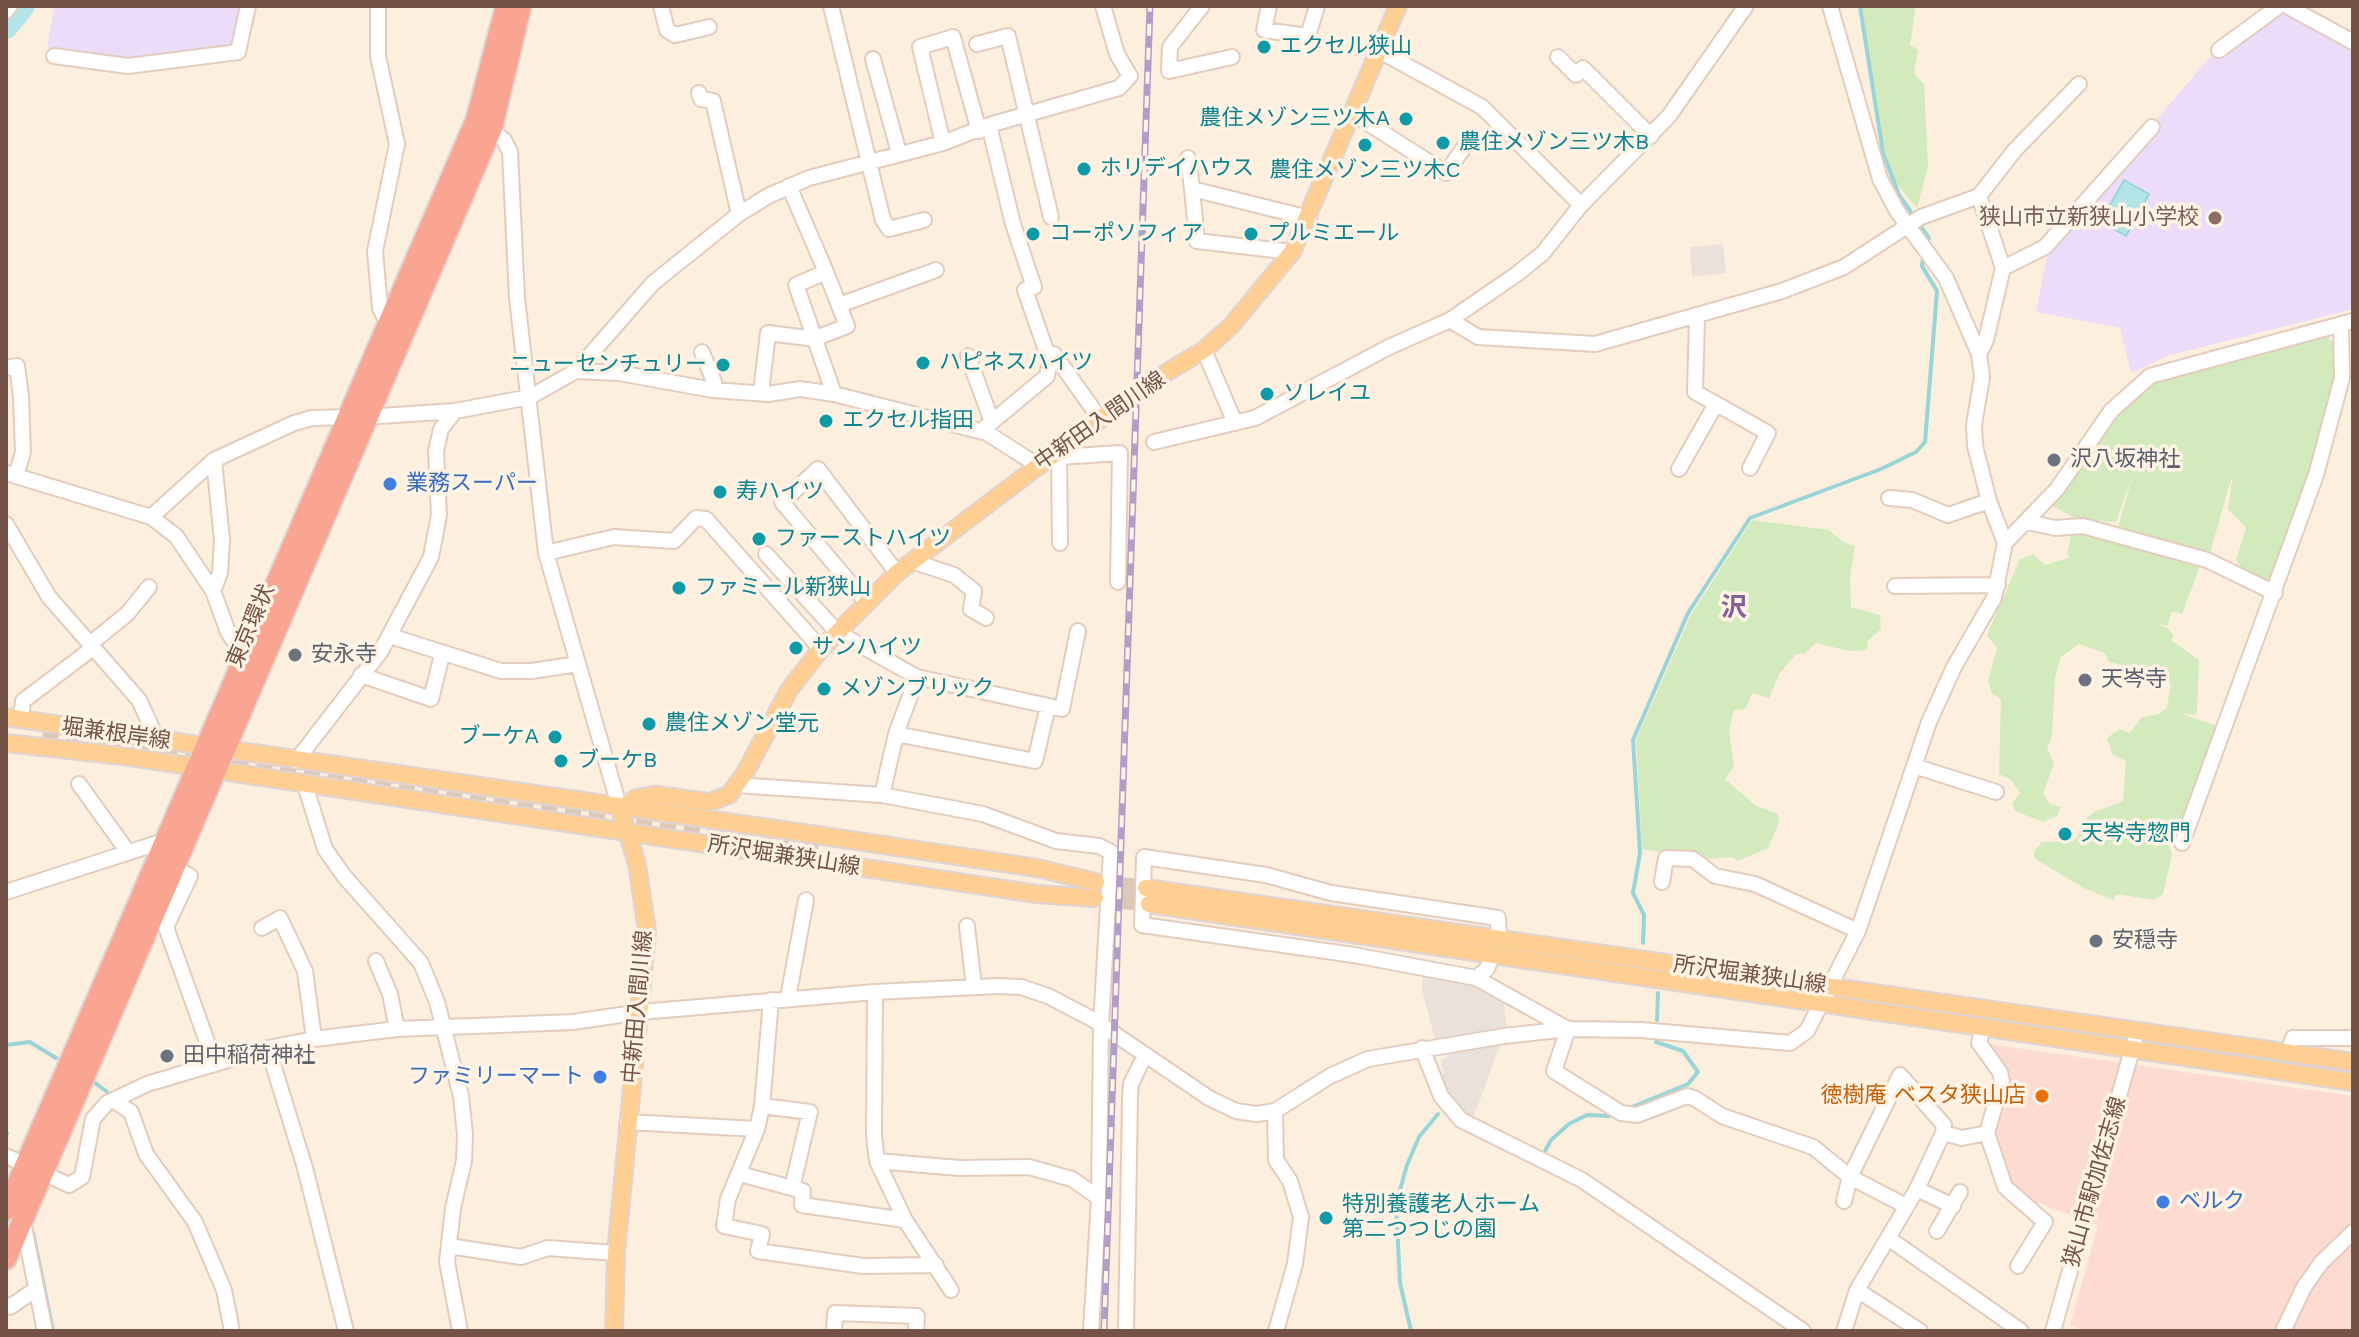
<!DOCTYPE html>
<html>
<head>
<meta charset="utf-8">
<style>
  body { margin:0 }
  #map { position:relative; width:2359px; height:1337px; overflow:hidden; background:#fdefde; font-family:"Work Sans",sans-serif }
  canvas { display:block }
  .frame { position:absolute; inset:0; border:8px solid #745246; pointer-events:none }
</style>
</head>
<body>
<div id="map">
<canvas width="2359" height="1337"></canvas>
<div class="frame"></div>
</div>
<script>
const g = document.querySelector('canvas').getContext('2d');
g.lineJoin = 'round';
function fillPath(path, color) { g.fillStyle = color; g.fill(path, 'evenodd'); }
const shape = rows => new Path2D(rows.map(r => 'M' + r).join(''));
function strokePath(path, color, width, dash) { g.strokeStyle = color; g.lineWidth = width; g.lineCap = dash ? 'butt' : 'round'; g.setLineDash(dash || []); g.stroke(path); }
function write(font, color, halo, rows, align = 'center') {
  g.font = font + ' "Work Sans","Noto Sans JP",sans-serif'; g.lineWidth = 7; g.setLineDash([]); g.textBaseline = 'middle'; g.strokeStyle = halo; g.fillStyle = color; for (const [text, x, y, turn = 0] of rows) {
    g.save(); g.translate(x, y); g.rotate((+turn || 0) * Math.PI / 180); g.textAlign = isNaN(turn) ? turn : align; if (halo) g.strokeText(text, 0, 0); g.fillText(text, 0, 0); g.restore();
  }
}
fillPath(shape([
  [1989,1044,2353,1096,2353,1331,2085,1331,2070,1325,2098,1225,2022,1197,2008,1185,1992,1126,2008,1075,1987,1052]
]), '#fedbd1');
fillPath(shape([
  [1723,244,1726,273,1692,277,1690,247],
  [1423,970,1466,977,1503,997,1507,1027,1435,1040,1422,990],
  [1500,1045,1473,1119,1456,1103,1444,1085,1441,1061,1450,1054]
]), '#ebe1db');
fillPath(shape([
  [54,6,244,6,237,42,231,49,128,61,47,48],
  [2284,10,2353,48,2353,309,2167,356,2131,373,2120,328,2036,312,2049,247,2208,59]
]), '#ecdcf9');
fillPath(shape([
  [1862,6,1916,6,1910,45,1918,50,1914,74,1924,84,1928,166,1917,208,1894,181,1881,139],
  [2328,337,2333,343,2340,374,2304,499,2270,583,2243,570,2236,560,2246,528,2228,509,2233,473,2209,556,2117,531,2133,474,2116,522,2077,519,2052,506,2109,422,2147,387,2169,375],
  [1752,520,1829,530,1843,542,1855,546,1850,578,1851,607,1880,615,1881,629,1868,641,1867,650,1849,651,1816,643,1805,653,1796,654,1779,674,1769,698,1753,693,1745,709,1734,710,1729,731,1734,767,1725,779,1755,805,1778,814,1779,823,1768,848,1738,861,1731,857,1708,859,1675,849,1661,852,1642,849,1636,740,1691,615],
  [2072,529,2201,564,2182,614,2172,611,2167,626,2153,622,2167,628,2173,635,2172,641,2199,660,2197,712,2194,715,2179,713,2220,727,2180,839,2146,831,2168,843,2172,855,2163,894,2154,900,2117,894,2113,900,2084,888,2040,862,2034,857,2034,851,2042,842,2073,841,2078,837,2080,825,2094,812,2123,801,2126,761,2113,755,2107,738,2119,729,2130,733,2142,717,2159,714,2167,707,2171,683,2146,671,2109,662,2105,653,2079,644,2061,657,2055,677,2052,736,2047,749,2054,763,2043,794,2050,804,2061,807,2057,816,2043,822,2015,811,2012,804,2020,793,2011,780,1999,774,2001,699,1992,693,1988,682,1997,648,1987,635,2020,559,2033,554,2045,565,2071,557,2067,555]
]), '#d3eabd');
const water = shape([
  [2124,180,2149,194,2126,236,2101,222,2124,180]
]);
fillPath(water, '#b3e4e7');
strokePath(water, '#99d4d9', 2);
strokePath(shape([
  [1860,6,1883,153,1899,195,1911,212],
  [1919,224,1929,238,1927,243],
  [1643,943,1644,915,1633,893,1640,853,1633,740,1688,613,1750,518,1881,469,1916,452,1925,442,1937,291,1922,266,1923,259],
  [1657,1020,1658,993],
  [6,1045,30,1042,56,1058],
  [95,1083,110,1094],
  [1632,1107,1688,1084,1698,1072,1683,1051,1656,1042],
  [6,1131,7,1134],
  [1545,1151,1551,1140,1569,1124,1587,1115,1609,1116],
  [33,1233,53,1331],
  [1411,1331,1400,1283,1396,1204,1407,1165,1419,1137,1438,1114]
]), '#99d4d9', 4);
strokePath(shape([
  [6,27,23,6]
]), '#b3e4e7', 24);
strokePath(shape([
  [43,732,820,845],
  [1097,882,1146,888],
  [1095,898,1149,904]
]), '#dbc8b8', 16, [16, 8]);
const minor = shape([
  [378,6,378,56,397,144,375,251,380,308,389,326],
  [661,6,667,30,675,35,709,27],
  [831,6,883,220,889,229,924,220],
  [1202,6,1170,47,1169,71,1232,57],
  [1269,6,1264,30,1308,36,1317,6],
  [2287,6,2353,42],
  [6,11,10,6],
  [977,44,1008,36,1051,217],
  [1378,50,1482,107,1581,205],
  [2219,50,2279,6],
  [54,56,128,66,238,52,248,6],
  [1558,57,1576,75,1583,68,1651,136],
  [873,59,899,153],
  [699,93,701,99,713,101,739,214],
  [1352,113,1446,173,1465,146],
  [485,125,504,140,510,152,517,298,546,553,620,809],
  [943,143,920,47,953,37,979,131],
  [1188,158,1192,189],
  [789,186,826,272,796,285,834,394],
  [1979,196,2003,268,1986,340,1979,354],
  [1292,252,1197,241,1192,189,1309,218],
  [2003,268,2045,247,2152,127],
  [839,305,936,270],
  [1697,316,1695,392,1768,433,1750,468],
  [1450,320,1478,337,1595,344,1782,291,1844,267,1921,217,1979,196,2014,151,2079,84],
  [816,338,847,326,826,272],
  [1204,350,1235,423],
  [702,352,714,382,713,390],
  [1047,355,1054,354,1100,419],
  [968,356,992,422],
  [6,368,17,366,21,397,23,452,16,476],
  [576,371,619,373,713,390,768,394,800,389,834,394,987,433,1037,465],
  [761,393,768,333,816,339],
  [365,417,455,411,530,397,576,371,653,283,739,214,768,196,809,178,943,143,989,125,1119,88,1130,76,1117,54,1103,6],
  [981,431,1047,376,1050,362,1025,290,1034,287,1013,224,989,125],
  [1154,442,1255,418,1389,347,1450,320,1517,274,1543,253,1581,205,1669,116,1746,6],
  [1059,450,1060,543],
  [1059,457,1120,453,1118,582],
  [1679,469,1716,404],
  [6,473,151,517,176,536,213,591,228,632,243,655],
  [1889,498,1912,500,1948,515,1989,501],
  [151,517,214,460,294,423,312,418,349,417],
  [2028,522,2055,528,2083,526,2207,560,2275,593],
  [6,524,49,597,139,700,152,728,151,740],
  [2005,543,2057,489,2111,411,2150,376,2353,321],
  [546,553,614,537,674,541,696,518,706,519,821,649],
  [766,554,837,632,917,677,1062,709,1078,631],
  [912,561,954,575,974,591,971,609,986,618],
  [1895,586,1998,585],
  [213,591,220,573,222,540,214,460],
  [866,602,782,502,818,469,897,573],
  [390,636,501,671,531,671,578,664],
  [90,644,127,614,149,587],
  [361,675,431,699,442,655],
  [21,719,23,701,93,648],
  [896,734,1035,761,1048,706],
  [296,761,381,651,431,557,439,515,436,451,441,429,455,411],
  [1914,766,1996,792],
  [79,784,128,852],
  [305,785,325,849,344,876,421,963,437,1002,461,1096,465,1135,464,1161,453,1208,447,1262,460,1331],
  [737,785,882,795,983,814,1056,841,1099,846,1111,852,1101,1025,1099,1198,1091,1331],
  [882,795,896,734,917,677],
  [2182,843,2316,475,2342,378,2341,324],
  [174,867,190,876,166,927,215,1064],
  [1662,882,1666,858,1693,859,1715,876,1755,884,1858,931],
  [6,892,167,840],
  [967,926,974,987],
  [262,928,280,918,305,971,314,1039],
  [1499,939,1498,918,1331,893,1266,875,1144,857,1142,925,1354,955,1476,978,1568,1029,1554,1071,1621,1113,1637,1115,1687,1096,1694,1098,1722,1116,1813,1147,1850,1177,1906,1206],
  [376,961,390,994,397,1029],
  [1476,978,1487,969,1492,956],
  [875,992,874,1135,877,1161,905,1220,951,1290],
  [788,998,806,900],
  [771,1000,762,1106,757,1129,728,1199,724,1226,762,1234,758,1251,863,1266,936,1265],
  [1983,1027,1979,1043,2000,1072,2002,1081,1987,1133,2005,1187,2045,1222,2018,1266],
  [268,1048,305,1168,346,1331],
  [1422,1048,1441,1096,1461,1120,1582,1180,1803,1331],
  [2288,1052,2293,1038,2353,1038],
  [113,1100,131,1112,146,1154,195,1222,224,1290,232,1331],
  [1275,1111,1276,1160,1290,1181,1301,1217,1295,1264,1276,1331],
  [627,1122,757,1129],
  [1943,1133,1962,1138,1987,1133],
  [6,1156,69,1185,82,1177,93,1119,107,1103,147,1084,268,1048,314,1039,397,1029,573,1022,641,1012,875,992,998,986,1021,987,1048,996,1094,1020,1209,1098,1236,1111,1257,1114,1275,1111,1330,1076,1368,1059,1504,1036,1568,1029,1641,1030,1790,1043,1807,1031,1858,931,1929,722,1954,667,1994,598,2005,543,1989,501,1975,446,1974,425,1982,377,1979,354,1946,278,1897,211,1880,179,1830,6],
  [877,1161,959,1168,1029,1167,1072,1179,1099,1198],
  [740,1174,792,1188,810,1112,762,1106],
  [792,1188,803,1191,802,1205,905,1220],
  [1917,1189,1953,1206],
  [23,1222,45,1331],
  [1937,1231,1960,1192],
  [1888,1238,2021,1331],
  [449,1246,521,1257,548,1248,616,1253],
  [1857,1290,1920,1331],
  [6,1305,10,1307,36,1289],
  [834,1331,835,1313,917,1316,916,1331],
  [1126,1331,1130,1098,1131,1084,1145,1055],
  [1844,1331,1857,1290,1917,1189,1943,1133,1944,1125,1900,1075,1850,1177,1844,1201],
  [2053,1331,2135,1039],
  [2283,1331,2304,1287,2321,1263,2353,1232]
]);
const major = shape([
  [6,717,817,835,1037,868,1096,882],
  [6,743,123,756,1037,894,1095,898],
  [1146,888,2353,1062],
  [1149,904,2353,1082],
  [614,1331,616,1253,647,931,637,864,620,809,636,798,656,795,709,802,729,795,745,773,789,690,821,649,897,573,1144,386,1204,350,1231,326,1292,252,1398,6]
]);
const highway = shape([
  [6,1210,476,120,506,6],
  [6,1259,492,128,521,6]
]);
strokePath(minor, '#e3ccbd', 18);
strokePath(major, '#ded5d3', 20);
strokePath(highway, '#ded5d3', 24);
strokePath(minor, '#fff', 14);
strokePath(major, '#ffce93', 16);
strokePath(highway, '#faa592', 20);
const rail = shape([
  [1104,1331,1150,6]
]);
strokePath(rail, '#b09ec6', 7);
strokePath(rail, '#fff3e5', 4, [12]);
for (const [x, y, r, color] of [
  [1264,47,8,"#0f9aa8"],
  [1406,119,8,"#0f9aa8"],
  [1443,143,8,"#0f9aa8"],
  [1365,145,8,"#0f9aa8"],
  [1084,169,8,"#0f9aa8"],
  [2215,218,8,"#8d6e63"],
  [1033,234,8,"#0f9aa8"],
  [1251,234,8,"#0f9aa8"],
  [923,363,8,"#0f9aa8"],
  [723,365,8,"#0f9aa8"],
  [1267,394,8,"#0f9aa8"],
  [826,421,8,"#0f9aa8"],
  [2054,460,8,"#6b7280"],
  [390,484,8,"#3f7fe0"],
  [720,492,8,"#0f9aa8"],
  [759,539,8,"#0f9aa8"],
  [679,588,8,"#0f9aa8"],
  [796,648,8,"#0f9aa8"],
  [295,655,8,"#6b7280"],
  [2085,680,8,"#6b7280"],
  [824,689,8,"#0f9aa8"],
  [649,724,8,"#0f9aa8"],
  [555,737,8,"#0f9aa8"],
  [561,761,8,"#0f9aa8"],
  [2065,834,8,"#0f9aa8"],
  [2096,941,8,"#6b7280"],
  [167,1056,8,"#6b7280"],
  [600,1077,8,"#3f7fe0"],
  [2042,1096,8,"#e8710a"],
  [2163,1202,8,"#3f7fe0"],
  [1326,1218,8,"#0f9aa8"]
]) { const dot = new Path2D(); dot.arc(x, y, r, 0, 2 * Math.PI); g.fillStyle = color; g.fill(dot); strokePath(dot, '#fff3e5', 3); }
write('22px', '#0d838f', '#fff3e5', [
  ["エクセル狭山",1280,47],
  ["農住メゾン三ツ木A",1390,119,"right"],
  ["農住メゾン三ツ木B",1459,143],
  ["ホリデイハウス",1100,169],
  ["農住メゾン三ツ木C",1365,171,"center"],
  ["コーポソフィア",1049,234],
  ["プルミエール",1267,234],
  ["ハピネスハイツ",939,363],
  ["ニューセンチュリー",707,365,"right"],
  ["ソレイユ",1283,394],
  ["エクセル指田",842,421],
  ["寿ハイツ",736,492],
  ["ファーストハイツ",775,539],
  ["ファミール新狭山",695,588],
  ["サンハイツ",812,648],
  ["メゾンブリック",840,689],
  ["農住メゾン堂元",665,724],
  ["ブーケA",539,737,"right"],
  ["ブーケB",577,761],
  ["天岑寺惣門",2081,834],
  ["特別養護老人ホーム",1342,1205],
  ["第二つつじの園",1342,1230]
], 'left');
write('22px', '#785e54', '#fff3e5', [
  ["狭山市立新狭山小学校",2199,218]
], 'right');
write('22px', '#745246', '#fff3e5', [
  ["中新田入間川線",1100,421,-35],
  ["東京環状",251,626,-67],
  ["堀兼根岸線",116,734,8],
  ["所沢堀兼狭山線",784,856,9],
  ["所沢堀兼狭山線",1750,975,8],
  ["中新田入間川線",638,1007,-85],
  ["狭山市駅加佐志線",2095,1182,-74]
]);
write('22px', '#5b616d', '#fff3e5', [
  ["沢八坂神社",2070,460],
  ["安永寺",311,655],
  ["天岑寺",2101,680],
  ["安穏寺",2112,941],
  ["田中稲荷神社",183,1056]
], 'left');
write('22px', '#366cbe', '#fff3e5', [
  ["業務スーパー",406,484],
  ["ファミリーマート",584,1077,"right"],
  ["ベルク",2179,1202]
], 'left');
write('22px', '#c56008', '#fff3e5', [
  ["徳樹庵 ベスタ狭山店",2026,1096]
], 'right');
write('bold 26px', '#816198', '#fff3e5', [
  ["沢",1734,608]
]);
</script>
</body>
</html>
